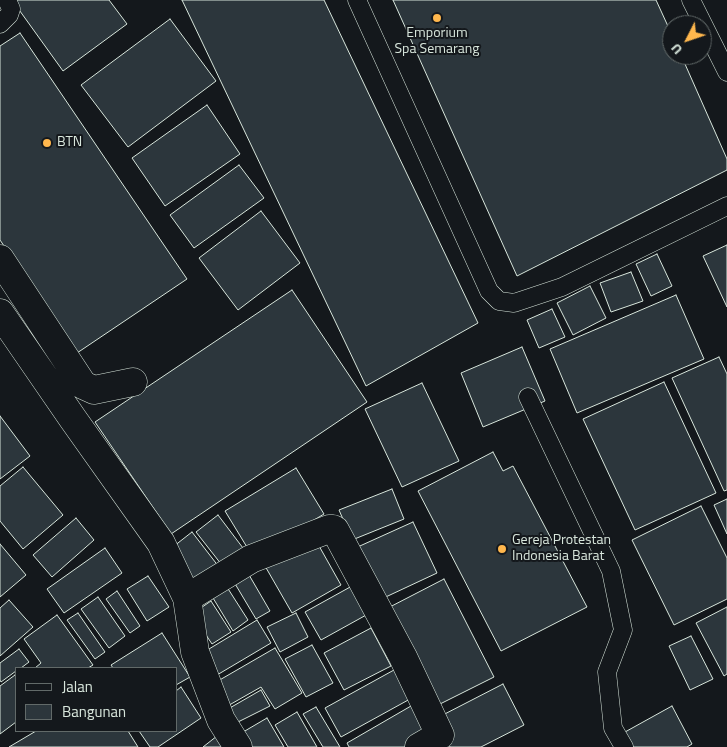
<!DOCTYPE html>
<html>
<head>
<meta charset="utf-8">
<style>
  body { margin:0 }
  #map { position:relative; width:727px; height:747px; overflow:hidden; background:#14181c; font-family:"Titillium Web",sans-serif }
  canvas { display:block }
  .legend { position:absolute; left:15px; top:667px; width:162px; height:65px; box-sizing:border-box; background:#14181c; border:1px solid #626a69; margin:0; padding:6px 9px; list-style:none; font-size:15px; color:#d8e6dc }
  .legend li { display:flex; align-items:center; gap:10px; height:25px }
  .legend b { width:25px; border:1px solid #626a69 }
  .north { position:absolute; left:662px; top:15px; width:50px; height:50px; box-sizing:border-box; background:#14181c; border:1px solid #626a69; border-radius:50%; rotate:229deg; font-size:14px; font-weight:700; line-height:20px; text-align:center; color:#d8e6dc }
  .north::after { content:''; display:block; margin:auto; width:18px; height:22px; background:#ffb74d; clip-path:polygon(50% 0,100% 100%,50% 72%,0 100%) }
</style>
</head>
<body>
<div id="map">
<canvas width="727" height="747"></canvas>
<ul class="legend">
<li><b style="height:6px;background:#14181c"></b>Jalan</li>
<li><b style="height:14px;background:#2c363c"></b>Bangunan</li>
</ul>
<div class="north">U</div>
</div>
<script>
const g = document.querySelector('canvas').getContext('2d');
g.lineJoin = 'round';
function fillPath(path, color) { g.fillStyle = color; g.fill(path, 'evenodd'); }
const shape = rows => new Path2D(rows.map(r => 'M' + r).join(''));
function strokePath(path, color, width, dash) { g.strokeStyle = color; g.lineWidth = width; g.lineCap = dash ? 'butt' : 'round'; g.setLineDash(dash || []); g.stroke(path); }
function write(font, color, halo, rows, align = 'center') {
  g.font = font + ' "Titillium Web",sans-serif'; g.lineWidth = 4; g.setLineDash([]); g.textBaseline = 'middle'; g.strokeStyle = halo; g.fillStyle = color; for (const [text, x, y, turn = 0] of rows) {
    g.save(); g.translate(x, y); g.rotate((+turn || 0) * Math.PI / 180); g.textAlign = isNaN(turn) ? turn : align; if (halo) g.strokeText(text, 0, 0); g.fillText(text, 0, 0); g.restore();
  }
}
const building = shape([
  [12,0,109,0,127,24,63,71,12,0],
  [182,0,324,0,478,323,366,386,182,0],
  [393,0,656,0,672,35,672,55,681,55,727,159,727,170,517,276,393,0],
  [170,19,216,81,128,147,81,85,170,19],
  [20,33,187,279,77,353,0,240,0,46,20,33],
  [207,105,240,154,165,206,132,158,207,105],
  [239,165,264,198,194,248,170,215,239,165],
  [261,211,300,263,238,310,199,258,261,211],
  [727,245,727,307,703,256,727,245],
  [657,254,672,286,651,296,636,264,657,254],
  [631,272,643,301,611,312,600,283,631,272],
  [590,286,606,318,573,335,557,303,590,286],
  [292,290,367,402,171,534,95,422,292,290],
  [676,295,704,359,577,413,550,349,676,295],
  [552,309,565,337,539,348,527,320,552,309],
  [522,347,545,401,483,427,461,373,522,347],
  [719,357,727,374,727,490,724,491,672,378,719,357],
  [664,382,716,493,635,530,583,419,664,382],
  [422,383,459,461,402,487,365,409,422,383],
  [0,416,30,456,0,479,0,416],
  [493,452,503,471,513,466,587,607,501,651,418,491,493,452],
  [23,467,63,515,23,549,0,521,0,486,23,467],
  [296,468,324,514,253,557,225,511,296,468],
  [392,489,404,519,352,540,339,510,392,489],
  [727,499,727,534,714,505,727,499],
  [701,506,727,558,727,599,674,625,632,540,701,506],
  [218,515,246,552,225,569,196,532,218,515],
  [76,518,94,540,52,577,33,555,76,518],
  [413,522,437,573,375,602,351,550,413,522],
  [192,532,219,567,197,584,169,550,192,532],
  [314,537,341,585,292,613,265,566,314,537],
  [0,544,26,575,0,597,0,544],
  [105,548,122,573,64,613,47,589,105,548],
  [245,568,270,611,256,619,231,577,245,568],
  [148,576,169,607,147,621,127,589,148,576],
  [444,579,494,677,434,707,384,610,444,579],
  [225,584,248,620,233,631,210,593,225,584],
  [352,586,368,614,321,640,305,612,352,586],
  [117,591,140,626,130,633,106,599,117,591],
  [98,597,125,636,109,648,81,609,98,597],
  [9,600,33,627,0,656,0,608,9,600],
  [211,601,231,632,212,644,192,614,211,601],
  [727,607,727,674,724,676,696,623,727,607],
  [78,613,105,652,95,659,67,620,78,613],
  [296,613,308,637,280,652,267,627,296,613],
  [57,615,93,665,88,668,35,668,41,663,24,639,57,615],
  [257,620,271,643,217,675,204,652,257,620],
  [371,628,391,666,344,690,324,653,371,628],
  [162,633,190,677,176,685,176,668,113,668,111,665,162,633],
  [691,636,713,679,690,690,669,646,691,636],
  [312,645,333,683,306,697,285,659,312,645],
  [275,648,302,693,275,709,261,687,224,708,211,685,275,648],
  [19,649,29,662,21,668,16,668,16,671,1,682,0,680,0,663,19,649],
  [394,670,410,699,341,737,325,708,394,670],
  [15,675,16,677,16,722,0,734,0,686,15,675],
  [503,684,524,725,481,747,450,747,435,719,503,684],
  [181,687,201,718,158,747,150,747,139,731,176,731,176,691,181,687],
  [261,690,270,706,236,723,228,709,261,690],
  [411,706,429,737,411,747,349,747,347,743,411,706],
  [672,706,692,744,687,747,633,747,625,732,672,706],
  [316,707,340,747,323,747,303,714,316,707],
  [297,712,317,747,288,747,275,725,297,712],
  [267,718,284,747,245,747,238,735,267,718],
  [36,731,128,731,138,747,9,747,36,731],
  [217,736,225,747,203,747,217,736]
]);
fillPath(building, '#2c363c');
strokePath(building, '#d8e6dc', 1);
const lane = shape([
  [357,0,489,291,499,301,514,303,562,287,727,206],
  [691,0,727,72],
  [0,24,9,15,11,9,7,0],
  [528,397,611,571,623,630,607,672,613,728,624,747]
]);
const street = shape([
  [0,259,83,385,94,390,133,382],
  [0,313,73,419,161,543,187,598,195,652,221,720,238,747],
  [187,598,251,559,329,529,333,529,335,530,403,657,439,733,440,735,438,736,419,747]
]);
strokePath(lane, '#d8e6dc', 19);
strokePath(street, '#d8e6dc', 29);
strokePath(lane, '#14181c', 18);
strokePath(street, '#14181c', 28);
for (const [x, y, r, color] of [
  [437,18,5,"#ffb74d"],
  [47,143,5,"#ffb74d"],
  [502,549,5,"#ffb74d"]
]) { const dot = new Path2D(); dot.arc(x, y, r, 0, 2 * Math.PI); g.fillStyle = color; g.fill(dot); strokePath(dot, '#14181c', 2); }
write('14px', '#d8e6dc', '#14181c', [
  ["Emporium",437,34,"center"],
  ["Spa Semarang",437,50,"center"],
  ["BTN",57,143],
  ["Gereja Protestan",512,541],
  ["Indonesia Barat",512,557]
], 'left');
</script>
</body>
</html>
